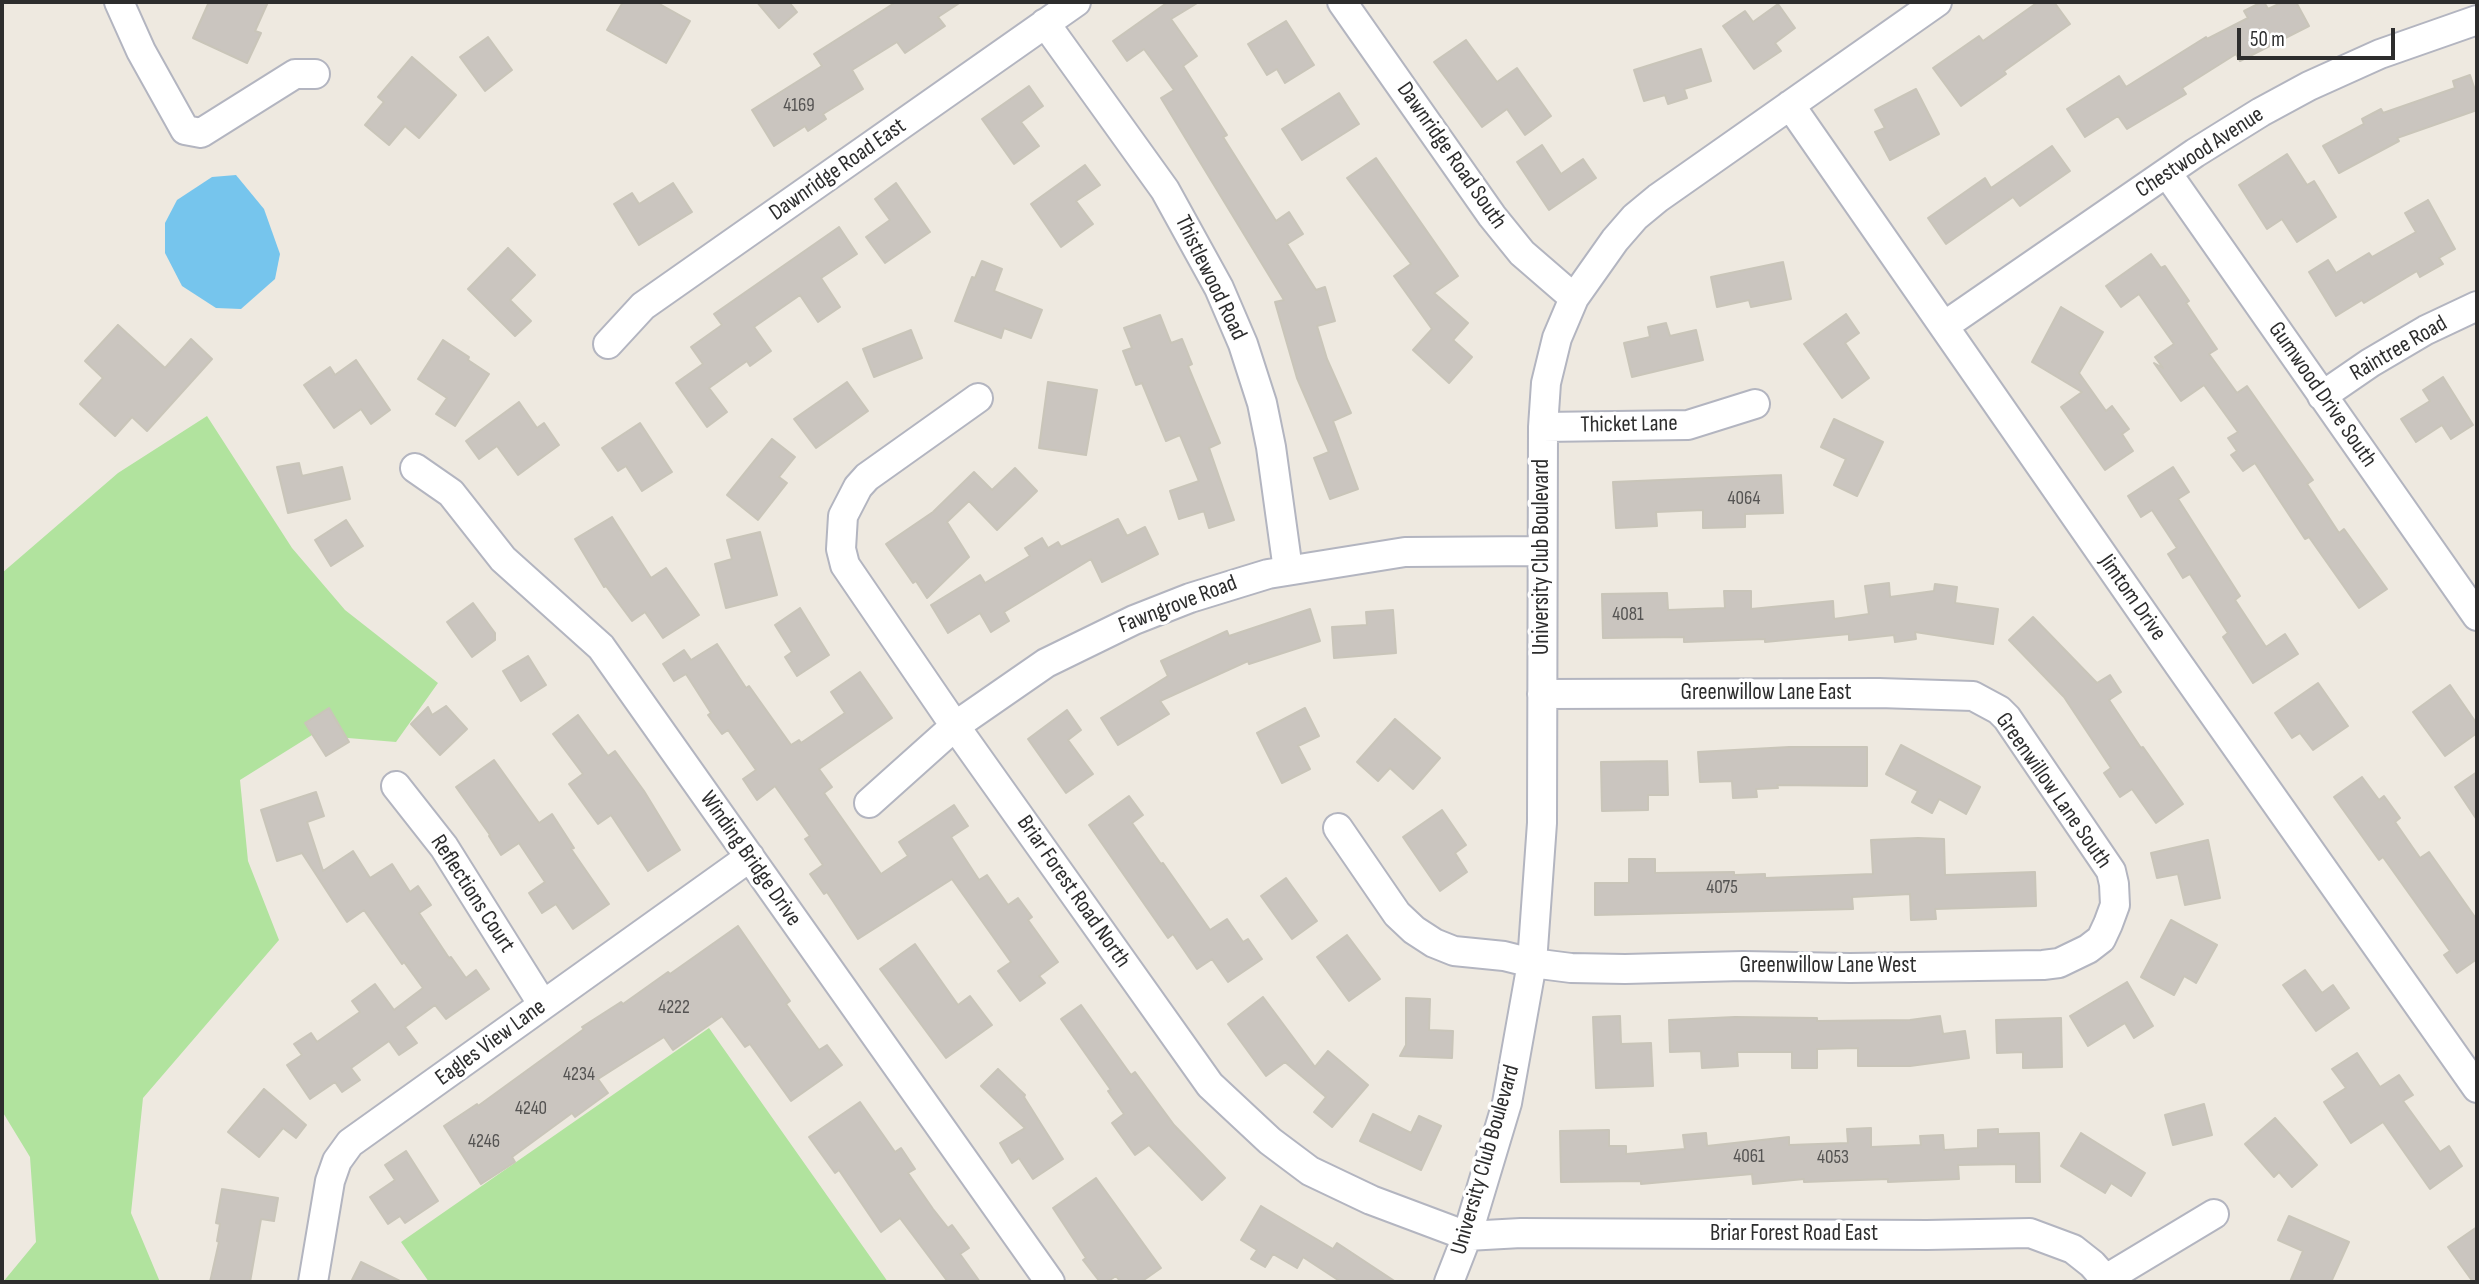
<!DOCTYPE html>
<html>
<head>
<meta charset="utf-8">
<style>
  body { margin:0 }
  #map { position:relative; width:2479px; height:1284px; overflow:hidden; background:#eee9e0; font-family:"Sofia Sans Condensed",sans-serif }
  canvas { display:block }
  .frame { position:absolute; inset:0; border:4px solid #2d2d2d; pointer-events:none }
  .scale { position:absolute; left:2237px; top:28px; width:158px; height:32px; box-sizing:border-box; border:4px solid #2d2d2d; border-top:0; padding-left:9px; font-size:21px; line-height:24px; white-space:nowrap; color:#2d2d2d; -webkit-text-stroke:5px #fff; paint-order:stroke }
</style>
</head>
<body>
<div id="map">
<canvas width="2479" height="1284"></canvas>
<div class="frame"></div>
<div class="scale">50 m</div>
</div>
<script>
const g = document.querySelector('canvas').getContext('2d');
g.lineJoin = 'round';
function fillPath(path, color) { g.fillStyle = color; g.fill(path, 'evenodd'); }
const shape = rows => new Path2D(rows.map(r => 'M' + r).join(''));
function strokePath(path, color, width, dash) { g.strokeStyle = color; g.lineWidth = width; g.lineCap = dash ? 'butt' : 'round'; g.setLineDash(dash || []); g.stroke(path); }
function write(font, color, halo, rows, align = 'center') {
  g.font = font + ' "Sofia Sans Condensed",sans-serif'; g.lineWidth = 7; g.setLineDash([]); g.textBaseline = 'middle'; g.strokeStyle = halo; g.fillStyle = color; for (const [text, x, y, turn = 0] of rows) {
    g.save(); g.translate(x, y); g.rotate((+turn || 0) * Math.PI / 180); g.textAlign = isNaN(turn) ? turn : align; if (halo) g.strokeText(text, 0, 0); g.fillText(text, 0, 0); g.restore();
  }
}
fillPath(shape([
  [207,416,292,548,345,610,438,683,396,742,312,735,240,780,248,861,279,940,143,1098,131,1213,160,1282,3,1282,36,1242,30,1157,2,1111,2,573,118,473],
  [709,1028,888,1282,429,1282,401,1242]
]), '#b1e39e');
fillPath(shape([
  [236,175,264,209,280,254,275,279,241,309,216,308,182,286,165,253,165,223,177,200,212,177]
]), '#76c5ed');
const building = shape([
  [209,2,268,2,255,31,261,33,247,63,193,38,209,2],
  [623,2,656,2,690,21,666,63,607,30,623,2],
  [757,2,789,2,797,12,779,28,757,2],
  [896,2,961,2,938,17,945,26,905,53,897,42,852,70,863,89,823,114,826,119,808,131,805,126,774,146,752,110,822,66,814,54,896,2],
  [1168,2,1199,2,1171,19,1197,56,1183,66,1227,135,1223,137,1276,221,1289,212,1303,234,1287,244,1316,290,1325,287,1335,321,1317,326,1327,359,1351,413,1333,421,1358,489,1330,499,1314,458,1329,452,1297,378,1275,302,1284,300,1161,98,1174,90,1144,49,1127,61,1113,41,1168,2],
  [2038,2,2054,2,2070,24,2004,71,2006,74,1961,106,1933,68,1979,36,1983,41,2038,2],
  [2262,2,2264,2,2268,9,2283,2,2296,2,2309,26,2240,61,2236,54,2182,88,2186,94,2127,129,2118,116,2085,137,2067,109,2119,76,2126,87,2206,37,2207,39,2248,18,2244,11,2262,2],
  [1778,4,1795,28,1775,43,1781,51,1754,69,1723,26,1745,11,1753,22,1778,4],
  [1286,21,1314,65,1285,83,1277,69,1267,75,1248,44,1286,21],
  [488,37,512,70,485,91,460,57,488,37],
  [1466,40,1497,82,1517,68,1551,116,1525,135,1507,109,1482,127,1434,62,1466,40],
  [1701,49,1711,81,1684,89,1687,98,1668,104,1665,95,1644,101,1634,70,1701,49],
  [412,57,456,95,419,138,405,126,389,145,365,125,384,102,378,97,412,57],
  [2470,75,2477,96,2477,110,2397,138,2399,141,2339,173,2323,146,2364,124,2362,119,2381,109,2383,113,2455,88,2453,81,2470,75],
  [1029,86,1043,106,1021,122,1039,146,1014,164,982,119,1029,86],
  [1916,89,1939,134,1890,160,1875,132,1885,128,1875,110,1916,89],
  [1339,93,1359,124,1302,160,1282,129,1339,93],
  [1542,145,1561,174,1583,159,1596,178,1549,210,1517,162,1542,145],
  [2052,146,2070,171,2020,206,2013,197,1946,244,1928,218,1985,178,1991,188,2052,146],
  [2287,154,2307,185,2314,181,2336,217,2297,242,2282,219,2267,229,2239,185,2287,154],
  [1376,158,1458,276,1434,293,1468,323,1453,340,1472,357,1449,383,1413,350,1432,329,1394,276,1411,264,1347,178,1376,158],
  [1085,165,1100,185,1076,201,1093,224,1061,247,1031,204,1085,165],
  [673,183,692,212,639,245,614,204,632,193,639,204,673,183],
  [896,183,930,232,885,263,866,237,890,220,875,199,896,183],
  [2428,200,2455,249,2439,258,2443,264,2420,277,2417,271,2364,303,2362,300,2336,316,2309,272,2328,260,2336,273,2369,253,2372,257,2416,232,2405,213,2428,200],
  [839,227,857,254,821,278,840,307,818,322,800,295,754,327,771,351,750,366,747,361,709,388,727,412,707,427,676,383,703,364,691,347,722,325,714,314,839,227],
  [508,248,535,275,510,300,531,321,515,336,468,289,508,248],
  [2151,254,2161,268,2165,266,2189,301,2186,303,2217,349,2209,354,2237,393,2247,386,2313,480,2307,484,2339,533,2344,529,2387,589,2359,608,2309,537,2305,539,2255,463,2243,471,2231,455,2237,451,2228,438,2238,432,2204,385,2181,401,2154,363,2163,368,2155,357,2174,344,2139,294,2121,307,2106,286,2151,254],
  [982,261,1002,269,994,291,1042,310,1031,338,1004,328,1001,338,955,321,972,277,975,278,982,261],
  [1783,262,1791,299,1751,307,1749,300,1717,307,1711,277,1783,262],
  [2061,307,2103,332,2079,373,2106,411,2112,406,2129,429,2122,434,2133,451,2105,470,2061,407,2082,392,2032,362,2061,307],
  [1846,314,1859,333,1845,343,1869,378,1842,398,1804,344,1846,314],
  [1160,315,1171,343,1182,339,1192,364,1188,366,1220,443,1209,448,1234,520,1209,528,1204,511,1179,519,1170,491,1199,481,1180,435,1166,441,1142,383,1136,385,1123,351,1132,348,1124,328,1160,315],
  [1666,323,1670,336,1696,330,1703,360,1632,377,1624,343,1650,337,1648,327,1666,323],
  [118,325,165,368,191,339,212,359,147,431,132,417,115,436,80,404,103,378,85,361,118,325],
  [911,330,922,358,874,377,863,349,911,330],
  [443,340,469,357,468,360,489,374,455,426,436,414,447,398,418,379,443,340],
  [356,360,390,410,371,424,361,409,334,428,304,385,330,367,335,375,356,360],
  [2443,377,2473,425,2451,439,2442,425,2416,442,2401,419,2430,401,2423,390,2443,377],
  [847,382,868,411,816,448,794,419,847,382],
  [1048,382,1097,390,1086,455,1039,448,1048,382],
  [519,402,537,428,544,423,559,445,518,475,497,446,479,459,466,441,519,402],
  [1834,419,1883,442,1857,496,1834,485,1846,459,1821,447,1834,419],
  [640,423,672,472,642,491,626,466,618,471,602,448,640,423],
  [772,439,795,457,779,477,787,483,758,520,727,495,772,439],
  [299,463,302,476,342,467,350,499,288,513,277,467,299,463],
  [2173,467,2189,492,2178,499,2240,596,2235,600,2266,647,2285,634,2298,654,2253,683,2223,637,2228,633,2190,574,2183,578,2168,554,2177,548,2152,510,2141,517,2128,496,2173,467],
  [1015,468,1037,491,997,530,969,501,947,522,969,557,927,598,916,581,913,583,886,544,933,512,974,472,992,490,1015,468],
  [1781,475,1783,513,1745,514,1745,527,1703,528,1703,510,1656,512,1657,526,1616,528,1613,482,1781,475],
  [612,517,651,578,666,568,699,615,663,638,645,612,632,621,606,586,604,587,575,539,612,517],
  [1118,519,1127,536,1145,527,1158,554,1102,582,1091,559,1004,612,1009,621,991,632,980,613,948,633,931,605,980,575,985,583,1030,556,1025,548,1042,538,1048,548,1058,542,1061,547,1118,519],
  [346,520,363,546,331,566,315,540,346,520],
  [760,532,777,595,726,608,715,564,732,559,727,540,760,532],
  [1889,583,1890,597,1934,591,1935,584,1957,587,1955,603,1998,609,1993,644,1915,632,1916,639,1895,642,1894,635,1849,640,1849,634,1765,642,1765,639,1684,642,1684,637,1603,638,1602,594,1667,593,1668,610,1725,608,1724,591,1751,591,1751,609,1833,601,1834,619,1869,614,1865,586,1889,583],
  [473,603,495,633,495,640,472,657,447,622,473,603],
  [800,608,829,655,797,676,785,657,792,652,775,625,800,608],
  [1310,609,1320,641,1249,664,1248,661,1160,701,1169,714,1118,745,1101,718,1168,676,1161,661,1227,631,1229,636,1310,609],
  [1393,610,1396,653,1334,658,1332,627,1367,625,1366,612,1393,610],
  [2033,617,2097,683,2110,675,2121,692,2109,700,2141,748,2143,747,2183,804,2156,823,2132,789,2120,797,2104,773,2111,768,2064,697,2009,640,2033,617],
  [717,644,746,688,749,686,791,745,799,740,801,743,845,713,831,692,860,672,892,718,819,769,832,787,824,793,881,874,908,856,899,842,954,805,968,826,951,837,979,880,987,875,1008,905,1018,898,1032,917,1028,920,1058,962,1039,976,1045,983,1020,1001,998,971,1011,962,952,879,858,939,827,892,824,894,810,874,823,865,805,839,810,836,775,786,757,800,743,779,756,770,728,730,722,734,708,715,711,713,686,674,674,681,663,664,684,650,691,660,717,644],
  [528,656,546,685,521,701,503,671,528,656],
  [2318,683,2348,726,2313,750,2300,733,2292,738,2275,713,2318,683],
  [2450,685,2477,724,2477,733,2445,756,2413,712,2450,685],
  [446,706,467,729,440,755,411,724,428,707,432,715,446,706],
  [329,708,349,742,326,756,305,723,329,708],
  [1305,708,1319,736,1298,746,1310,769,1282,783,1257,733,1305,708],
  [1067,710,1081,730,1068,740,1093,774,1066,793,1028,739,1067,710],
  [578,715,608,756,615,751,644,791,680,850,648,871,611,815,598,824,569,784,583,774,553,734,578,715],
  [1395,719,1440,758,1413,789,1390,768,1378,781,1357,762,1395,719],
  [1901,745,1980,787,1966,814,1939,799,1932,813,1912,802,1918,791,1886,774,1901,745],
  [1789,747,1867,747,1867,786,1777,785,1778,788,1756,789,1757,797,1733,798,1732,781,1700,782,1698,752,1789,747],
  [494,760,539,823,552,814,574,848,571,849,609,904,573,929,556,904,542,913,529,893,545,882,519,843,501,855,489,836,490,835,456,787,494,760],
  [1667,761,1668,795,1648,795,1648,810,1602,811,1601,762,1667,761],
  [2477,772,2477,820,2455,787,2477,772],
  [2362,777,2379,800,2384,796,2400,818,2395,822,2420,858,2429,852,2477,920,2477,959,2457,973,2444,955,2450,951,2383,857,2379,860,2334,797,2362,777],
  [316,792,324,816,307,822,323,871,353,851,370,878,392,864,410,892,418,886,431,905,419,913,449,958,451,957,466,978,476,970,489,989,446,1019,435,1005,405,1027,417,1043,399,1055,389,1041,351,1068,360,1080,342,1092,335,1082,310,1099,287,1065,302,1055,294,1044,311,1033,317,1042,360,1012,352,1001,375,984,394,1010,423,988,404,962,402,964,364,910,347,922,302,853,277,861,261,810,316,792],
  [1129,796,1143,815,1132,823,1161,864,1163,863,1210,930,1227,919,1243,942,1248,939,1262,959,1228,982,1212,959,1197,969,1173,934,1168,938,1089,825,1129,796],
  [1442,810,1466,845,1455,853,1467,872,1440,891,1403,837,1442,810],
  [1918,838,1944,839,1945,875,2035,872,2036,906,1935,909,1936,919,1911,920,1910,894,1852,897,1853,909,1595,915,1595,883,1629,883,1629,859,1655,859,1655,873,1734,872,1734,875,1765,874,1765,878,1873,874,1871,840,1918,838],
  [2208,840,2220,898,2185,905,2178,874,2157,878,2151,853,2208,840],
  [1286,878,1317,921,1292,939,1261,896,1286,878],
  [2171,920,2217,945,2196,983,2184,976,2174,995,2141,977,2171,920],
  [738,926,790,1001,786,1004,819,1050,827,1045,842,1065,791,1101,750,1044,745,1047,722,1016,673,1050,664,1037,598,1079,608,1093,575,1117,572,1113,512,1157,515,1162,481,1184,444,1126,477,1104,478,1106,584,1029,582,1027,621,1002,623,1004,668,972,670,974,738,926],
  [1347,935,1380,979,1349,1001,1317,957,1347,935],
  [915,944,958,1005,970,996,992,1025,946,1058,880,969,915,944],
  [2305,970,2322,993,2333,985,2349,1008,2316,1031,2283,985,2305,970],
  [2127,982,2153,1026,2134,1038,2125,1023,2088,1046,2070,1016,2127,982],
  [1263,997,1315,1067,1328,1051,1368,1085,1332,1127,1314,1112,1326,1097,1285,1062,1266,1076,1228,1024,1263,997],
  [1406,998,1430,999,1429,1030,1453,1031,1452,1058,1400,1056,1406,1045,1406,998],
  [1081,1005,1131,1075,1135,1072,1174,1125,1225,1178,1202,1200,1149,1145,1135,1155,1112,1123,1124,1114,1108,1091,1111,1090,1061,1019,1081,1005],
  [1620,1016,1621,1044,1651,1043,1653,1086,1596,1088,1593,1017,1620,1016],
  [1940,1016,1943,1034,1965,1031,1969,1058,1910,1066,1858,1066,1858,1048,1817,1049,1817,1068,1792,1068,1792,1052,1737,1052,1738,1066,1702,1068,1701,1051,1670,1052,1669,1020,1735,1017,1817,1018,1817,1021,1910,1020,1940,1016],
  [2061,1018,2062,1067,2023,1068,2023,1052,1997,1053,1996,1020,2061,1018],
  [2357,1053,2380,1087,2399,1075,2413,1095,2403,1101,2440,1152,2449,1146,2462,1166,2430,1189,2383,1122,2351,1143,2324,1102,2346,1088,2332,1069,2357,1053],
  [998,1069,1025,1095,1024,1097,1063,1159,1033,1179,1019,1158,1012,1163,1000,1143,1025,1128,981,1086,998,1069],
  [264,1089,306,1125,296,1138,283,1128,259,1157,228,1132,264,1089],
  [860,1102,895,1152,901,1148,915,1169,908,1173,933,1209,948,1228,952,1225,969,1248,960,1254,980,1282,948,1282,900,1218,881,1232,839,1170,835,1173,809,1137,860,1102],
  [2204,1104,2212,1135,2173,1145,2165,1115,2204,1104],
  [1373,1114,1411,1133,1419,1116,1441,1126,1421,1170,1360,1141,1373,1114],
  [2275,1118,2317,1165,2292,1187,2279,1172,2274,1177,2245,1144,2275,1118],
  [1871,1128,1871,1147,1921,1145,1920,1136,1943,1135,1944,1150,1978,1148,1978,1130,1998,1129,1998,1134,2039,1133,2040,1182,2016,1182,2016,1164,1958,1165,1959,1179,1888,1182,1888,1179,1804,1182,1804,1179,1753,1184,1752,1174,1641,1184,1641,1181,1561,1182,1560,1131,1609,1130,1609,1146,1626,1146,1626,1154,1685,1149,1683,1135,1706,1133,1707,1146,1789,1137,1789,1145,1848,1143,1847,1129,1871,1128],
  [2081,1133,2145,1173,2131,1196,2111,1183,2105,1193,2061,1166,2081,1133],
  [406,1151,438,1201,405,1223,400,1216,388,1224,370,1197,395,1180,385,1165,406,1151],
  [1096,1178,1161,1268,1141,1282,1121,1282,1116,1276,1107,1282,1100,1282,1083,1260,1086,1258,1053,1208,1096,1178],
  [222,1189,278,1198,274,1221,261,1219,250,1282,210,1282,219,1242,217,1241,220,1224,216,1223,222,1189],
  [1261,1206,1333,1249,1337,1243,1396,1282,1341,1282,1303,1257,1297,1268,1273,1254,1265,1267,1251,1259,1257,1250,1241,1240,1261,1206],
  [2289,1216,2349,1242,2331,1282,2290,1282,2303,1251,2278,1240,2289,1216],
  [2477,1227,2477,1282,2473,1282,2448,1247,2477,1227],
  [361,1262,402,1282,351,1282,361,1262]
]);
fillPath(building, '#cac5bf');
strokePath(building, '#c9c5b9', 2);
const minor = shape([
  [119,2,141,51,185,130,201,133,295,74,315,74],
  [1342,2,1492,216,1522,253,1574,298],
  [1045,23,1165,190,1219,288,1243,344,1262,403,1271,447,1288,570],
  [1790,105,2179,665,2477,1088],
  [2167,173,2477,616],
  [1944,326,2195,153,2261,112,2309,86,2380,54,2477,20],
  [608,344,643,306,1076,2],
  [2322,396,2370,363,2426,330,2477,306],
  [978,398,867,477,858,487,843,516,841,549,845,565,955,726,1210,1085,1270,1141,1310,1171,1371,1200,1467,1236,1521,1233,1927,1235,2030,1233,2073,1249,2092,1264,2108,1282],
  [1543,427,1688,425,1755,404],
  [415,468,451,493,503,559,601,647,1050,1282],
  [396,786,444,847,543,1005],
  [869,803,955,726,1046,663,1134,620,1190,598,1268,574,1405,552,1541,551],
  [1338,828,1397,914,1414,930,1434,943,1454,951,1504,956,1532,963,1571,968,1625,969,1743,966,1850,968,2043,965,2059,963,2088,949,2101,939,2108,924,2115,905,2114,884,2111,871,2007,718,1999,710,1973,696,1879,693,1542,694],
  [2106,1279,2214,1214],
  [313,1282,330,1181,337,1161,350,1143,750,857],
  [1449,1282,1467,1236,1507,1103,1532,963,1542,823,1543,427,1546,383,1557,338,1574,298,1615,240,1635,217,1658,198,1937,2]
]);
strokePath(minor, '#b3b5c0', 32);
strokePath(minor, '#fff', 28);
write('19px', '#545352', null, [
  ["4169",799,106],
  ["4064",1744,499],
  ["4081",1628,615],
  ["4075",1722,888],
  ["4222",674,1008],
  ["4234",579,1075],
  ["4240",531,1109],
  ["4246",484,1142],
  ["4061",1749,1157],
  ["4053",1833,1158]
]);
write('23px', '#2d2d2d', '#fff', [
  ["Chestwood Avenue",2200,153,-33],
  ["Dawnridge Road South",1451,156,55],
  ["Dawnridge Road East",838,170,-35],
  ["Thistlewood Road",1210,278,64],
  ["Raintree Road",2399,349,-30],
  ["Gumwood Drive South",2322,395,55],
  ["Thicket Lane",1629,425,-1],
  ["University Club Boulevard",1542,557,-90],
  ["Jimtom Drive",2132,598,55],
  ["Fawngrove Road",1178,605,-21],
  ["Greenwillow Lane East",1766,693],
  ["Greenwillow Lane South",2053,791,55],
  ["Winding Bridge Drive",750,859,55],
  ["Briar Forest Road North",1073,892,55],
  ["Reflections Court",472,894,57],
  ["Greenwillow Lane West",1828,966],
  ["Eagles View Lane",491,1043,-36],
  ["University Club Boulevard",1486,1160,-74],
  ["Briar Forest Road East",1794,1234]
]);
</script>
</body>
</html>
